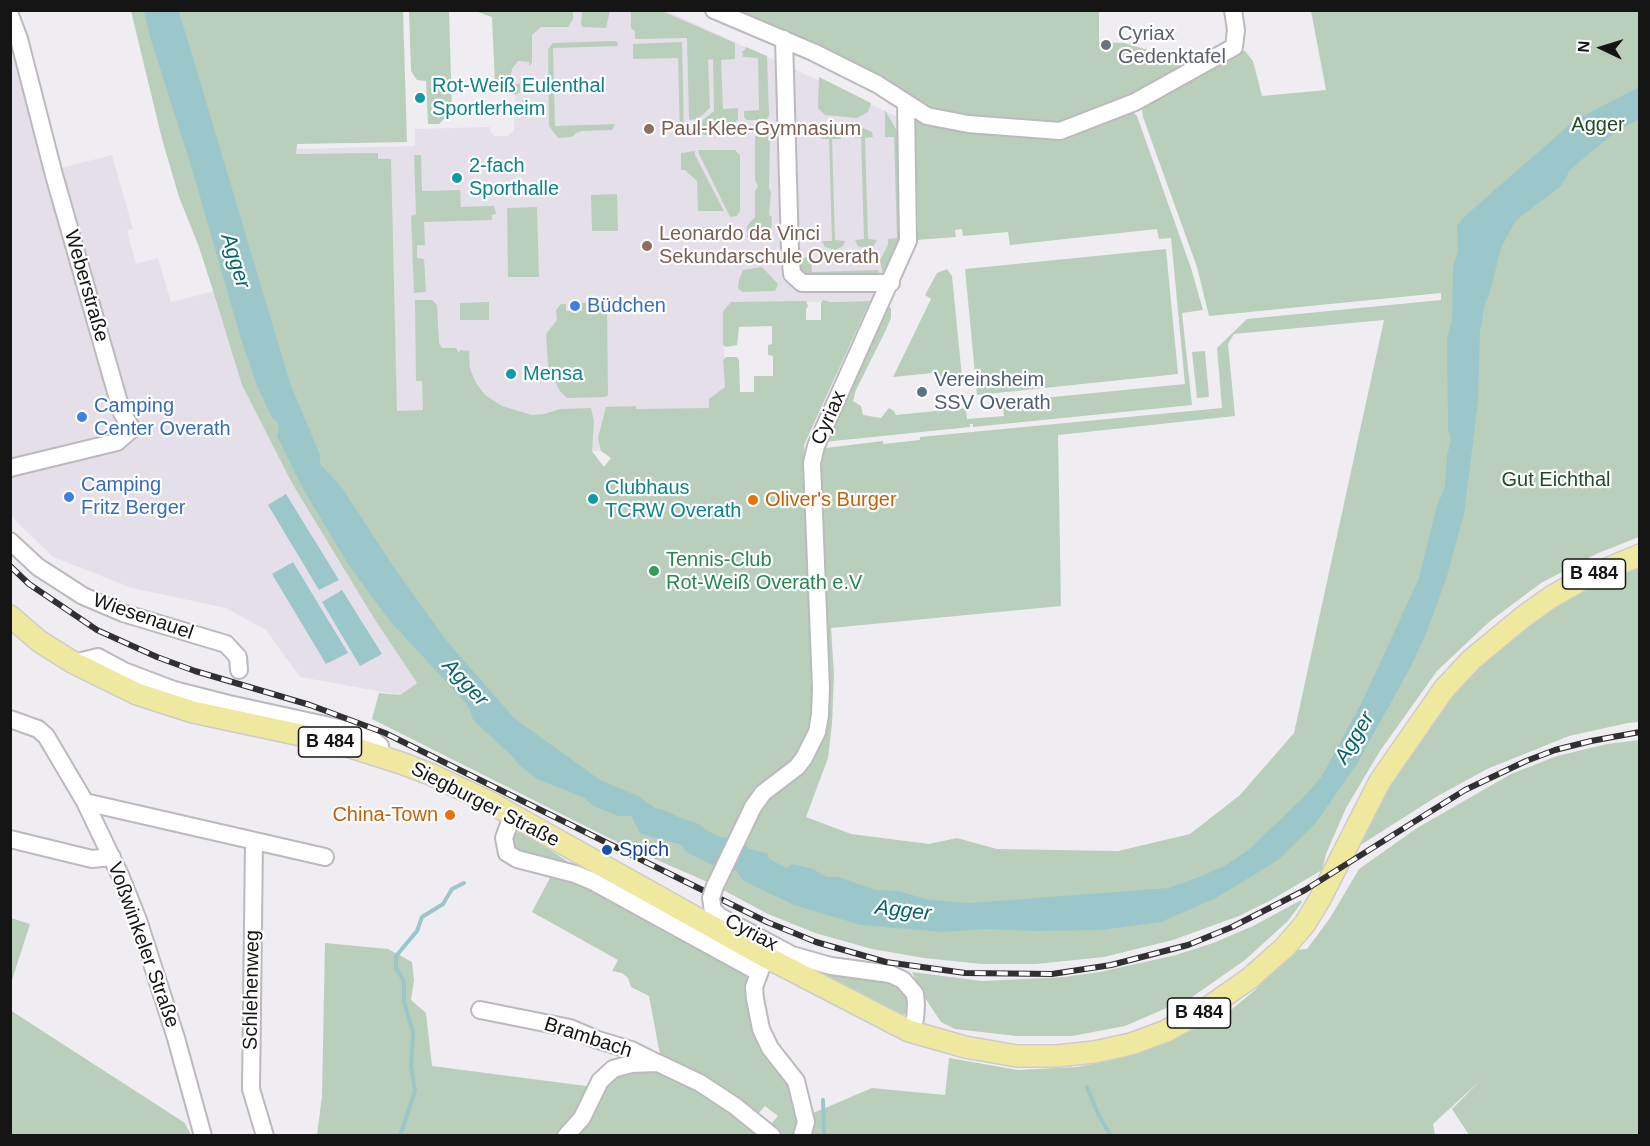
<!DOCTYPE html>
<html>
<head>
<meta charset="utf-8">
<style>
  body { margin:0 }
  #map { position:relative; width:1650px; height:1146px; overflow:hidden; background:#efedf1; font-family:Helvetica,sans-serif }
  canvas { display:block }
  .frame { position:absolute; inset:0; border:12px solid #161516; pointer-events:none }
  .north { position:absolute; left:1572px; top:18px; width:60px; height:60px; -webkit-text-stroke:4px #fff; paint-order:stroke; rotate:274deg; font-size:16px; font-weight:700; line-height:24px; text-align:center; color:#161516 }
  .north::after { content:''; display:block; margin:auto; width:21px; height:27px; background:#161516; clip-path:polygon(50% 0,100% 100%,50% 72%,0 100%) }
</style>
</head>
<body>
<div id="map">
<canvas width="1650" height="1146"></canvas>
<div class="frame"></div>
<div class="north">N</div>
</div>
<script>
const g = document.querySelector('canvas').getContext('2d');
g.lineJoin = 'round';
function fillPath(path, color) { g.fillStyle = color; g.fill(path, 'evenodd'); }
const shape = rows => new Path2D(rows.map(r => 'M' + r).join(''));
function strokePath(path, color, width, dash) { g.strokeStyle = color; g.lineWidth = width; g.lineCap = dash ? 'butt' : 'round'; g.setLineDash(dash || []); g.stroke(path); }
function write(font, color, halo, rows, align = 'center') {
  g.font = font + ' Helvetica,sans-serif'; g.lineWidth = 4.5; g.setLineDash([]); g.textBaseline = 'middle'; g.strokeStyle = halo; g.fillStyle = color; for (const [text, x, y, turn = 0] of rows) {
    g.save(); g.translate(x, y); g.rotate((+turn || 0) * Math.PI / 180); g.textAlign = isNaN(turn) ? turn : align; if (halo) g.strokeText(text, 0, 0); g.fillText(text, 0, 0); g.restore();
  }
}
fillPath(shape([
  [572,11,667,11,896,116,899,241,870,301,730,303,723,311,725,387,711,409,611,458,601,451,592,451,419,469,256,150,415,146,415,129,490,127,491,132,494,136,508,136,514,130,515,96,512,91,512,69,517,61,529,62,529,65,532,35,540,27,568,27],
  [24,57,57,169,112,155,133,229,127,231,136,264,158,258,171,302,226,288,293,485,375,620,417,683,400,695,300,677,266,630,226,608,132,588,53,557,11,516,10,58]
]), '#e5dfea');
fillPath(shape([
  [131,11,177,11,187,39,179,11,403,11,407,142,297,144,296,154,378,153,378,159,391,159,397,411,423,410,422,381,416,381,415,300,432,300,437,305,439,343,442,348,456,348,459,353,460,350,469,351,470,369,476,383,485,395,502,406,532,415,544,414,560,409,591,408,594,421,592,451,604,467,611,458,601,451,598,438,606,407,636,406,636,409,709,408,709,399,725,387,723,360,726,357,737,357,739,360,740,392,754,392,754,376,773,376,773,356,768,355,768,345,772,344,772,326,739,327,737,345,726,347,723,345,723,311,731,302,806,301,808,306,806,309,806,320,821,320,821,303,823,300,831,302,870,301,804,445,808,482,817,702,813,733,794,764,781,776,766,784,752,799,734,837,743,841,758,810,800,773,810,759,818,743,825,722,828,694,820,506,822,464,825,448,883,441,883,444,920,440,920,437,1222,408,1217,348,1247,319,1441,300,1441,293,1209,316,1197,267,1143,117,1142,110,1144,104,1148,100,1237,51,1245,51,1253,61,1262,96,1326,90,1311,11,1639,11,1639,537,1596,554,1541,583,1489,622,1437,671,1380,751,1346,808,1326,854,1322,870,1273,899,1239,916,1173,940,1104,957,1036,964,982,964,924,958,872,949,815,933,768,914,712,884,625,846,372,719,379,693,400,695,417,683,375,620,293,485,242,385,215,297,199,247,179,197,162,139],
  [1384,320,1294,733,1240,795,1190,834,1118,851,997,849,957,838,929,844,851,834,806,817,828,758,832,724,834,675,831,628,1061,606,1058,435,1235,416,1228,344,1234,334],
  [409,11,449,11,452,111,439,124,428,124,426,81,417,80,411,71],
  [475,11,573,11,573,19,568,27,541,27,532,35,532,63,529,66,529,62,518,61,512,69,511,79,515,84,520,84,520,92,515,95,512,91,500,91,495,85,492,17],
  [582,11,610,11,606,28,583,27,581,24],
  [631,11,662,11,735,43,735,59,721,60,723,109,738,108,738,119,724,134,718,134,722,123,714,123,714,135,689,135,689,123,698,124,714,111,713,59,708,60,710,108,698,119,689,120,687,38,635,39,635,31,631,28],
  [730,11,1099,11,1099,42,1124,43,1189,62,1181,73,1062,126,930,112],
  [615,41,618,43,617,46,553,48,555,126,615,124,612,130,582,131,576,133,572,137,558,138,549,126,548,49,553,43],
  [682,42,684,136,680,136,678,58,633,59,633,44],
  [746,47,767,56,769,116,766,120,747,120,744,117,744,111,759,110,758,58,743,57,742,51,744,51],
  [819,77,871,103,868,112,857,118,825,115,818,108],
  [885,110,897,131,900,238,883,275,880,260,888,245,888,239,897,238,894,137,885,137],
  [1127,110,1133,112,1137,116,1191,268,1203,310,1182,313,1192,405,973,427,973,424,970,424,970,427,824,442,885,305,891,308,891,318,885,332,856,390,853,401,861,406,863,415,881,418,889,408,894,411,896,415,966,408,967,419,1004,416,1002,402,1185,384,1171,238,1159,239,1157,229,1010,245,1008,232,963,236,962,229,955,230,956,237,916,240,918,230,916,147,913,142,913,118,926,123,1023,134],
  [863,128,872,132,873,137,865,138,868,239,877,240,873,247,868,249,858,246,855,240,864,239,861,138,853,137,854,132],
  [826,130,835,130,840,133,841,139,832,139,835,240,845,241,843,246,835,250,825,247,822,241,832,241,829,139,821,139,822,134],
  [757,134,766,134,770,137,769,189,771,192,769,215,772,217,771,231,761,241,751,241,747,237,747,226,755,217,755,191,758,186,755,180,755,137],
  [698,150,735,150,740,155,740,211,737,216,730,217,699,154],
  [695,151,695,155,724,211,698,211,697,181,685,170,681,170,681,153],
  [414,155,421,155,422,191,460,190,461,207,494,206,496,214,492,215,492,220,424,222,425,245,417,245,417,258,424,259,426,292,414,293,411,216,416,214],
  [617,194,618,231,592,231,591,195],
  [537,207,539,277,508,277,507,208],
  [1166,249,1178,374,977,395,965,269],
  [811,257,812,272,878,270,881,276,817,279,800,273,795,258],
  [762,267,778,284,775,291,742,292,738,288,739,280,743,270],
  [947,269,952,276,962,377,934,377,933,373,893,377,931,299,925,295,937,273],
  [489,302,489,320,460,320,460,303],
  [582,303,604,303,607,306,608,395,606,397,567,398,559,390,548,365,546,334,557,320,556,310,561,304,566,304,566,311,582,311],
  [1205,351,1209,397,1197,398,1192,352],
  [1639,562,1639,722,1628,723,1569,736,1487,769,1436,797,1359,846,1385,791,1418,735,1482,659,1558,601],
  [1639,740,1639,1135,1469,1135,1452,1109,1482,1079,1433,1124,1435,1135,811,1136,811,1114,872,1088,945,1095,949,1058,1018,1070,1077,1067,1113,1060,1146,1050,1199,1027,1232,1009,1254,991,1295,950,1307,949,1330,918,1359,869,1417,828,1511,774,1557,756,1607,744],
  [519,832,529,836,570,863,572,869,513,851,510,838,513,833],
  [552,874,579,881,743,971,749,983,800,1111,797,1135,779,1136,769,1126,778,1116,765,1106,756,1116,661,1060,649,996,631,987,628,978,622,973,612,971,618,960,532,912],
  [1301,900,1302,902,1288,921,1245,960,1192,997,1125,1026,1072,1036,1016,1036,955,1029,941,1022,925,998,919,993,918,985,912,972,982,981,1064,977,1100,972,1176,955,1213,943,1253,926],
  [11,918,30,924,11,983,10,918],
  [325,943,388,949,412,962,414,980,411,1000,426,1013,432,1066,586,1086,602,1085,610,1076,649,1067,693,1084,767,1136,317,1136,322,1095],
  [802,965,888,977,912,997,911,1012,906,1014,897,1014],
  [10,1010,185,1123,191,1135,11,1135]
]), '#b9cfbb');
fillPath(shape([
  [144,11,179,11,290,383,320,455,320,464,342,488,393,566,446,640,514,718,600,780,638,796,655,808,667,811,678,817,699,824,706,830,720,837,734,838,743,841,749,849,767,853,769,859,787,868,792,864,813,869,827,877,839,877,875,890,898,891,930,900,970,903,1168,888,1196,878,1223,867,1247,851,1303,798,1322,776,1364,698,1419,578,1436,509,1445,486,1447,455,1451,441,1448,429,1447,339,1452,320,1453,266,1458,251,1457,226,1466,215,1575,120,1639,87,1639,120,1629,124,1610,136,1570,170,1561,186,1516,220,1501,248,1489,296,1485,303,1480,332,1478,401,1464,514,1447,576,1427,631,1412,664,1357,764,1315,824,1278,860,1216,898,1161,922,1102,930,1036,931,984,929,943,932,861,925,794,905,742,880,737,871,719,868,688,853,680,844,651,837,640,833,631,816,618,816,594,806,583,797,537,779,517,763,512,756,473,720,470,710,465,702,389,620,348,564,302,487,277,436,279,429,278,423,271,416,257,385,241,339,192,169,150,37],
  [286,494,339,580,319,590,268,505],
  [293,562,348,653,326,664,272,574],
  [342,590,382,654,360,666,322,602]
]), '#9bc7ca');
strokePath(shape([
  [1087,1087,1098,1114,1111,1136],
  [823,1100,824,1136],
  [400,1136,415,1091,411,1066,413,1032,404,1002,404,981,396,968,396,956,417,931,422,917,443,904,452,889,464,883]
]), '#9bc7ca', 4);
const minor = shape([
  [714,10,813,52,877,84,927,116,968,124,1060,131,1135,102,1234,47,1236,30,1233,10],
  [10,15,19,39,54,175,122,413,132,429,117,442,10,468],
  [784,39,790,250,792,274,802,283,891,283],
  [10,541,38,567,83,596,123,613,226,644,238,657,239,670],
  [74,663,98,657,124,671,174,690,229,704,357,732,371,738,380,746,378,755],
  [10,719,38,729,46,736,85,802,120,875,138,920,176,1038,203,1136],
  [85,802,325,857],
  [753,807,763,793,797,767,804,758,817,732,820,715,821,688,812,463,816,446,908,241,906,103],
  [512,816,504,838,507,853,517,859,575,874,592,881,758,972],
  [10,839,92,859,112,857],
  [254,842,251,1089,265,1136],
  [712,905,713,910,719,916,792,955,831,966,890,974,903,980,915,994,916,1005,915,1019,909,1031],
  [763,963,754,987,755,999,761,1029,770,1048,796,1081,806,1122,802,1136],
  [480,1010,570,1028,598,1040,631,1050,655,1062],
  [566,1136,582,1118,600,1081,613,1069,631,1064,658,1063,700,1083,735,1106,772,1136]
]);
const major = shape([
  [10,616,39,641,74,663,137,694,193,712,338,743,401,763,430,774,491,803,766,957,909,1031,965,1047,1017,1056,1057,1056,1094,1052,1131,1044,1166,1031,1209,1007,1250,978,1284,948,1304,925,1320,899,1380,781,1444,689,1471,660,1523,617,1551,597,1583,579,1640,555]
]);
strokePath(minor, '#bbb9bd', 20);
strokePath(major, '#ccc', 24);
strokePath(minor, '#fff', 16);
strokePath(major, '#efe9a0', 21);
const rail = shape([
  [10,566,29,584,97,630,157,657,195,671,310,705,385,733,767,922,816,942,886,962,965,973,1052,974,1111,965,1188,945,1232,927,1305,890,1465,790,1526,761,1555,750,1591,741,1640,732]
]);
strokePath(rail, '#302f31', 6);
strokePath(rail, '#fff', 4, [11]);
const minorBridge = shape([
  [712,905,711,898,715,886,753,807]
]);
strokePath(minorBridge, '#bbb9bd', 20, []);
strokePath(minorBridge, '#fff', 16);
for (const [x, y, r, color] of [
  [1106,45,6,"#6b7280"],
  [420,98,6,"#0f9aa8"],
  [649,129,6,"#8d6e63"],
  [457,178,6,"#0f9aa8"],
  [647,246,6,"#8d6e63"],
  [575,306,6,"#3f7fe0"],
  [511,374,6,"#0f9aa8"],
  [922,392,6,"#5c6f8a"],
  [82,417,6,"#3f7fe0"],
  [69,497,6,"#3f7fe0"],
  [593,499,6,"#0f9aa8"],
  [753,500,6,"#e8710a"],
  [654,571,6,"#2e9e5b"],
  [450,815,6,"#e8710a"],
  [607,850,6,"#1a4fb4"]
]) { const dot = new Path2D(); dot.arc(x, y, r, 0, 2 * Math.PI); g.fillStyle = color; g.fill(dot); strokePath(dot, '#fff', 2); }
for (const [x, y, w] of [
  [1594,574,63],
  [330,742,63],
  [1199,1013,63]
]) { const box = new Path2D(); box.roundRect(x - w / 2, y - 15, w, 30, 4.5); g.fillStyle = '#fff'; g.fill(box); strokePath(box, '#161516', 1.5); }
write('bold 18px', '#161516', null, [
  ["B 484",1594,574],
  ["B 484",330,742],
  ["B 484",1199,1013]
]);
write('20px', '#5b616d', '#fff', [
  ["Cyriax",1118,34],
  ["Gedenktafel",1118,57]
], 'left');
write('20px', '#0d838f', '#fff', [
  ["Rot-Weiß Eulenthal",432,86],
  ["Sportlerheim",432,109],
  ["2-fach",469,166],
  ["Sporthalle",469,189],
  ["Mensa",523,374],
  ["Clubhaus",605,488],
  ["TCRW Overath",605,511]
], 'left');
write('20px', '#204b27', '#fff', [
  ["Agger",1598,125],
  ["Gut Eichthal",1556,480]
]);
write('20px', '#785e54', '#fff', [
  ["Paul-Klee-Gymnasium",661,129],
  ["Leonardo da Vinci",659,234],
  ["Sekundarschule Overath",659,257]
], 'left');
write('20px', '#161516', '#fff', [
  ["Weberstraße",86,286,74],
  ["Cyriax",829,418,-66],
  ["Wiesenauel",143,617,19],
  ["Siegburger Straße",485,805,27],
  ["Cyriax",751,933,28],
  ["Voßwinkeler Straße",143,945,70],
  ["Schlehenweg",252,990,-89],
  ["Brambach",588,1038,18]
]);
write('20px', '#366cbe', '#fff', [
  ["Büdchen",587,306],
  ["Camping",94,406],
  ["Center Overath",94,429],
  ["Camping",81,485],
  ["Fritz Berger",81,508]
], 'left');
write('20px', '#4e5e75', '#fff', [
  ["Vereinsheim",934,380],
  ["SSV Overath",934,403]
], 'left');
write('20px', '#c56008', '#fff', [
  ["Oliver's Burger",765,500],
  ["China-Town",438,815,"right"]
], 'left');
write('20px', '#27864d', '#fff', [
  ["Tennis-Club",666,560],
  ["Rot-Weiß Overath e.V",666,583]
], 'left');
write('20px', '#164399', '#fff', [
  ["Spich",619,850]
], 'left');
write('italic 21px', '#056469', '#fff', [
  ["Agger",235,261,73],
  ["Agger",465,683,47],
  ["Agger",1355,738,-59],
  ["Agger",903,911,7]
]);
</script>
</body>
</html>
